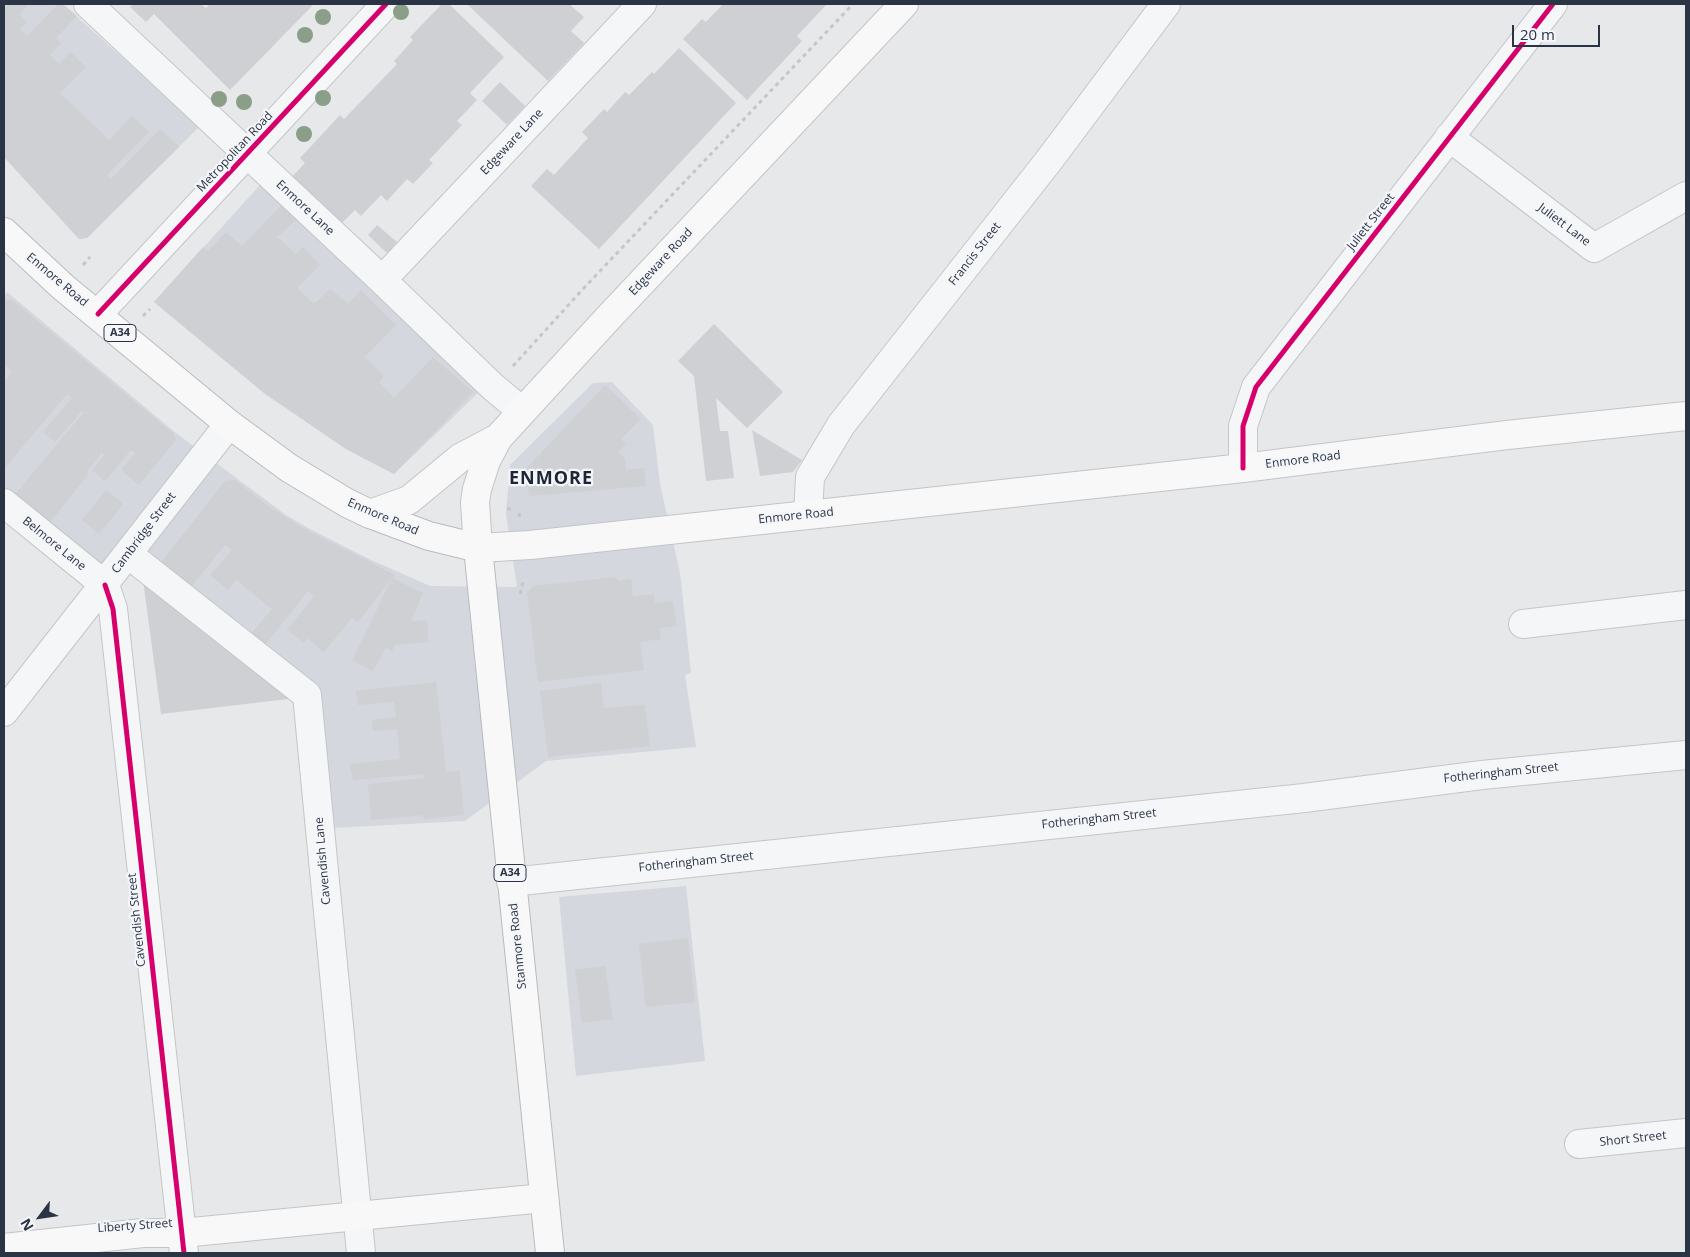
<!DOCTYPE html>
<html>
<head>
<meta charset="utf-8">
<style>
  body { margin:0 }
  #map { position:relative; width:1690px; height:1257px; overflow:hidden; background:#e6e8ea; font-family:"Open Sans",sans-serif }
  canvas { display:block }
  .frame { position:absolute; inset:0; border:5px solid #2b3445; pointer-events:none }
  .north { position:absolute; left:15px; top:1192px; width:50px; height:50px; -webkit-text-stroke:4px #f4f6f9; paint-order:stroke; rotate:239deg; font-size:14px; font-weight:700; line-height:20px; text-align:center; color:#2b3445 }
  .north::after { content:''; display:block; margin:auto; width:18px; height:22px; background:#2b3445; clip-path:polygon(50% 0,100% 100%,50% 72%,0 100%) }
  .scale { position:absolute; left:1512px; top:25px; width:88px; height:22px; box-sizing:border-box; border:2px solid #2b3445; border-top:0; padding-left:6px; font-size:15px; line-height:18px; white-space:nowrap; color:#2b3445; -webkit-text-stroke:4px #f4f6f9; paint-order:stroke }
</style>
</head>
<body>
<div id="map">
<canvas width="1690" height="1257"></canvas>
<div class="frame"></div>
<div class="north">N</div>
<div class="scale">20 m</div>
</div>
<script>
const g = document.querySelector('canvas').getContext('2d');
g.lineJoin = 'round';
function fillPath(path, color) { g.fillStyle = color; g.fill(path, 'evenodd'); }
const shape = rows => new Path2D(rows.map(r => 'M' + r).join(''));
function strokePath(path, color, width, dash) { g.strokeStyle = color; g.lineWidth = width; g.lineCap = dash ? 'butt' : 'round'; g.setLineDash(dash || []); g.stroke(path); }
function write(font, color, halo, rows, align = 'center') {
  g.font = font + ' "Open Sans",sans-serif'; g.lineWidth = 4.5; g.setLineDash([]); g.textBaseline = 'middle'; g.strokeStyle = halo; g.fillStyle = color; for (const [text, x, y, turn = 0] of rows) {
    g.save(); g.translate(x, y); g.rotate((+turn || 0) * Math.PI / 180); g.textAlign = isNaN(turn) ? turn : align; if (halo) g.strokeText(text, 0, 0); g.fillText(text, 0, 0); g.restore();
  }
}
fillPath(shape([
  [4,4,63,4,199,127,87,238,79,239,4,157],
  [260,185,481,390,394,474,346,449,264,393,154,302],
  [7,292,176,433,286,515,308,528,369,559,430,586,517,587,506,514,510,465,593,383,612,382,653,425,660,484,680,573,691,673,685,675,696,747,546,761,465,821,333,828,307,695,129,555,105,585,4,503,4,297],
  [686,886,705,1061,576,1076,559,897]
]), '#d4d7dd');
fillPath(shape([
  [9,4,29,4,19,14,26,22,20,29,27,36,58,4,63,4,77,16,56,38,61,43,50,55,59,64,70,52,86,67,60,93,109,140,132,116,149,132,107,175,111,179,160,129,179,147,87,238,79,239,4,157,4,9],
  [133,4,201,4,206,8,210,4,314,4,230,90,154,14,146,22,130,7],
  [442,4,449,4,504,57,470,93,477,100,457,121,462,125,429,160,433,163,413,184,407,179,387,201,381,195,361,216,355,210,339,226,290,179,305,163,300,158,340,115,344,119,397,64,394,61,413,40,410,37],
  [467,4,569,4,584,17,571,31,584,43,548,81],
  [723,4,827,4,797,36,802,41,747,100,683,39,702,19,706,22],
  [679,48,736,103,599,249,531,186,547,169,554,175,588,138,582,132,604,109,607,112,625,92,629,95,652,72,654,74],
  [500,82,525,106,507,125,482,101],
  [282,205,296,220,277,237,296,254,303,247,320,265,297,288,314,304,330,289,348,304,361,290,396,325,365,357,384,376,379,382,394,398,433,357,473,392,394,474,346,449,264,393,154,302,203,247,208,251,226,232,242,246],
  [377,225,397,242,387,253,368,235],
  [11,299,174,434,176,440,139,485,121,470,135,453,131,450,105,481,92,470,104,455,102,452,88,470,87,476,46,527,12,498,84,412,82,411,55,442,43,432,72,398,67,394,4,469,4,382,12,372,6,366,4,368,4,301],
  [714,324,783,392,747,428,716,398,720,431,728,431,734,478,706,481,694,376,678,361],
  [605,385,641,419,621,439,626,445,618,452,625,459,626,470,644,468,646,486,529,496,525,470],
  [752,430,802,460,793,472,760,476],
  [235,480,268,506,305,529,395,575,392,578,423,593,411,621,427,620,428,642,395,645,392,651,386,648,373,671,352,661,392,578,358,622,352,618,324,652,307,638,304,643,287,630,314,596,308,591,265,645,251,634,272,609,236,580,228,590,210,575,232,550,225,545,190,588,160,564,225,481],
  [106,490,123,504,99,534,82,520],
  [616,577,618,581,631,579,633,596,654,594,655,603,673,601,676,626,659,628,661,639,640,642,644,670,538,682,527,593,533,586],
  [143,580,296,698,161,714],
  [436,682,446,772,460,771,464,815,424,819,423,815,371,820,368,784,424,778,424,774,353,780,350,764,400,759,397,729,373,731,372,720,396,717,394,702,358,705,356,691],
  [601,683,604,708,645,705,650,746,548,757,540,691],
  [688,938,695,1002,646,1007,639,944],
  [605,966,613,1019,582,1023,575,970]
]), '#ced0d3');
const minor = shape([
  [88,4,382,280,493,387,522,411],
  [1449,137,1594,248,1686,196],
  [382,280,642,4],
  [98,314,386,4],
  [1243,468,1243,426,1256,387,1553,4],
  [4,503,105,585,113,609,184,1253],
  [808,514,810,477,841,425,1050,159,1166,4],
  [128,554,307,695,361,1253],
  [1523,624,1686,605],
  [4,712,229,424],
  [511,882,1304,798,1482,775,1686,755],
  [1579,1144,1686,1133]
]);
const major = shape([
  [904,4,610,316,498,438,486,461,477,489,475,502,478,548,530,545,1243,468,1507,435,1686,416],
  [370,514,409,500,460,458,498,438],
  [4,1248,143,1233,182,1233,544,1198]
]);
const highway = shape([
  [4,232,63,287,229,424,289,468,347,503,370,514,429,536,478,548,550,1253]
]);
strokePath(minor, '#c4c6c8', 30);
strokePath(major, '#c2c5c8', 30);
strokePath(highway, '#b8bbbf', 30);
strokePath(shape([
  [83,265,90,257],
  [143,316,150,309],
  [513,366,582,290,853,4],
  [507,508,512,510],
  [519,517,520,509],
  [520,594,523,581]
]), '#c5c6ca', 3, [4, 4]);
strokePath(minor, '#f5f6f7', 28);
strokePath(major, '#f8f8f8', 28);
strokePath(highway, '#f8f8f8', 28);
strokePath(shape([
  [98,314,386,4],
  [1243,468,1243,426,1256,387,1553,4],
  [105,585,113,609,184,1253]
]), '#d6006c', 5);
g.fillStyle = '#8a9e88';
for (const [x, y] of [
  [401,12],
  [323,17],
  [305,35],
  [323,98],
  [219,99],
  [244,102],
  [304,134]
]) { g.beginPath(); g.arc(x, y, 8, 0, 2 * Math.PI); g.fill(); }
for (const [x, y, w] of [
  [120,333,32],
  [510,873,32]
]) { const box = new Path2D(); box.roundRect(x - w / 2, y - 8.5, w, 17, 4); g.fillStyle = '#f4f6f9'; g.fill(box); strokePath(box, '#2b3445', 1); }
write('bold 11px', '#2b3445', null, [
  ["A34",120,333],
  ["A34",510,873]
]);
write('12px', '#2b3445', '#f4f6f9', [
  ["Edgeware Lane",512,142,-47],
  ["Metropolitan Road",235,152,-47],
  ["Enmore Lane",305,208,43],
  ["Juliett Street",1371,222,-52],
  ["Juliett Lane",1564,225,37],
  ["Francis Street",975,254,-52],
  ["Edgeware Road",661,262,-47],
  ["Enmore Road",57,280,40],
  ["Enmore Road",1303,460,-7],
  ["Enmore Road",796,516,-6],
  ["Enmore Road",383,517,23],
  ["Cambridge Street",144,533,-53],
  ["Belmore Lane",54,544,39],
  ["Fotheringham Street",1501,773,-6],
  ["Fotheringham Street",1099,819,-6],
  ["Cavendish Lane",323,861,-95],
  ["Fotheringham Street",696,862,-6],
  ["Cavendish Street",137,920,-96],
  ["Stanmore Road",518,946,-96],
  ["Short Street",1633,1139,-6],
  ["Liberty Street",135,1226,-4]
]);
g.letterSpacing = '1px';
write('bold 18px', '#1d2536', '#f4f6f9', [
  ["ENMORE",551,479]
]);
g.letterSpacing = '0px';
</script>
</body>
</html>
